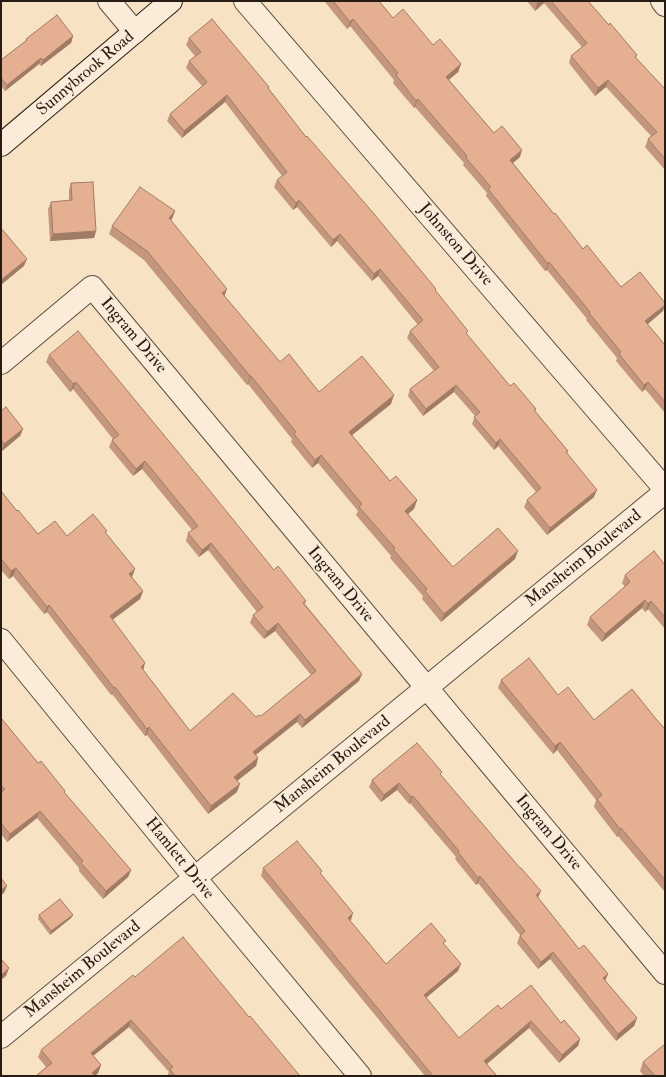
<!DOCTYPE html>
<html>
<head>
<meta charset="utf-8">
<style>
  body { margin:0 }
  #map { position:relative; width:666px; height:1077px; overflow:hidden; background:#f8e2c4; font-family:"IM FELL Double Pica",serif }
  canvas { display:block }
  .frame { position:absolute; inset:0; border:2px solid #271d15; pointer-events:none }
</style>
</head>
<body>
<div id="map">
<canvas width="666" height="1077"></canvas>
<div class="frame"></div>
</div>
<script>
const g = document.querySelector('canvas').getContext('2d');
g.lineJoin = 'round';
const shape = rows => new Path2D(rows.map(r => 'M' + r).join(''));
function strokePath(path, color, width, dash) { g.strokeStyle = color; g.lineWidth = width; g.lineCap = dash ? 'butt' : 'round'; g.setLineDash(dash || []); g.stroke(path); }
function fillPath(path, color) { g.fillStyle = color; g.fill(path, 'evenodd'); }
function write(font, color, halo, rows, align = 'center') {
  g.font = font + ' "IM FELL Double Pica",serif'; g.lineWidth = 3.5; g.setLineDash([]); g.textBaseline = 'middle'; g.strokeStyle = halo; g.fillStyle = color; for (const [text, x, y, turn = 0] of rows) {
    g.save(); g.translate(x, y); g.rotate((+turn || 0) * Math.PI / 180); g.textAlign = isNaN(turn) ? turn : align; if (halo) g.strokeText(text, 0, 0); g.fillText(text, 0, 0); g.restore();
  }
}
const street = shape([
  [109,1,135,32],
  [245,1,665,489],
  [662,1,665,5],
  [1,363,92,287,665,973],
  [1,640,195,878,360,1076],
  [1,1037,665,492]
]);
const secondary = shape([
  [1,145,171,1]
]);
strokePath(street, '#5b4e41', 24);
strokePath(secondary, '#271d15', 24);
strokePath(street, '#faecd9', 22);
strokePath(secondary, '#faecd9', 22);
fillPath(shape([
  [325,1,379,1,393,18,461,64,458,72,449,80,494,133,520,157,513,163,554,214,583,249,621,287,663,311,647,324,665,345,665,413,645,389,642,392,616,361,617,358,586,320,587,319,547,270,545,271,486,196,487,193,463,165,464,163,415,107,414,108,393,83,394,80,350,26,347,29,325,2],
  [527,1,588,1,609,25,637,55,636,58,665,89,665,170,645,147,648,139,651,136,606,87,595,96,569,63,571,56,582,47,544,3,535,11],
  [73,36,71,43,41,66,39,64,5,91,1,86,1,60,26,42,26,39],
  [189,38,269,89,306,137,435,291,467,335,510,386,536,409,535,411,568,451,567,453,594,497,547,535,524,507,527,500,536,492,498,446,494,450,472,424,475,416,454,392,423,416,408,396,410,389,434,371,407,338,410,331,418,325,378,276,372,281,337,241,331,247,297,207,293,210,274,187,277,180,282,176,225,102,182,138,167,121,170,114,202,86,186,68,189,61,195,56,186,45],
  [71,183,96,231,94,238,50,241,48,209,51,202,69,201,69,190],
  [175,211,171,220,224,296,280,362,319,392,391,404,352,435,390,481,417,500,414,509,408,514,453,567,515,559,441,622,422,599,423,596,390,558,391,556,356,515,358,511,318,463,312,468,291,442,292,439,248,384,247,385,144,260,109,234,112,226],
  [49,355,306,601,305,604,362,674,359,681,302,728,297,722,256,755,258,758,256,766,237,781,237,792,208,814,147,735,145,736,112,694,111,695,47,612,44,614,13,576,9,579,1,570,1,491,17,511,38,534,67,536,106,533,132,577,143,591,140,599,112,620,143,670,190,731,261,716,311,675,275,631,264,639,250,623,253,615,257,612,208,550,199,557,186,541,188,533,192,530,142,469,133,476,109,447,112,440,113,439,73,389,70,392,46,362],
  [1,411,23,429,20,436,2,451,1,450],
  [665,565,665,629,648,609,645,612,642,608,602,642,587,625,590,617,625,587,622,583,625,575],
  [501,680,558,695,594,720,656,719,665,729,665,892,618,836,617,837,594,807,596,800,557,750,553,754,498,688],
  [1,718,38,763,64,792,131,870,128,877,103,899,79,871,79,868,37,818,7,842,1,834],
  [441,775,538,898,579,949,608,974,605,981,637,1018,634,1026,616,1041,550,959,538,969,517,943,520,935,478,883,476,885,455,859,456,857,410,803,409,804,397,790,381,802,369,787,372,780],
  [263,868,321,874,351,920,350,921,386,964,445,945,458,971,426,998,459,1038,501,1009,561,1023,580,1039,578,1046,559,1063,529,1028,487,1064,497,1076,425,1076,261,876],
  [39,915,73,915,71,918,50,935,38,919],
  [135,977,249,1017,300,1076,167,1076,169,1072,129,1027,93,1056,101,1065,98,1073,95,1076,37,1076,37,1075,46,1067,38,1057,41,1050],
  [643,1062,665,1076,644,1076,640,1071]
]), '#c4977d');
fillPath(shape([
  [540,1,544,1,544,3,535,11,537,3],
  [353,19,350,26,347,29,350,22],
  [73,36,71,43,41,66,43,60],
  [41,58,39,64,5,91,7,85],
  [461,64,458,72,443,84,446,77],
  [608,80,606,87,595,96,598,88],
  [227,95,225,102,182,138,184,131],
  [418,99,415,107,414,108,416,101],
  [522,150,520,157,508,167,510,160],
  [299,200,297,207,293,210,296,203],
  [175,211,172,219,166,227,169,218],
  [96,231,94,238,50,241,53,234],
  [340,234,337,241,331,247,333,240],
  [27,259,24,266,1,285,1,280],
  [549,262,547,270,545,271,548,264],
  [380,269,378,276,372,281,374,274],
  [227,289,224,297,222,293],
  [665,305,663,311,642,329,645,321],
  [250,376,251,376,248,384,247,385],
  [76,382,73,389,70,392,73,384],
  [648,382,645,389,642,392,644,385],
  [456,385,454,392,423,416,426,409],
  [394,395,391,404,346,440,349,432],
  [23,429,20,436,2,451,4,444],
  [500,439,498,446,494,450,496,443],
  [321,455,318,463,312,468,315,460],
  [145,461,142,469,133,476,136,469],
  [597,490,594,497,547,535,550,528],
  [417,500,414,509,402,519,405,511],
  [211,543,208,550,199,557,202,550],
  [518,551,515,559,441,622,444,614],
  [16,568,13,576,9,579,11,571],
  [135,569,132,577,127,582,129,574],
  [143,591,140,599,107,624,110,616],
  [645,600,642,608,602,642,605,634],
  [651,601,648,609,645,612,648,604],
  [49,605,47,612,44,614,47,607],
  [278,623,275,631,264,639,267,632],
  [145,663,143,671,141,667],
  [362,674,359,681,302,728,305,720],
  [115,687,112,694,111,695,114,688],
  [300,714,297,722,250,759,253,752],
  [149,727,147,735,145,736,147,729],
  [560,742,557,750,553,754,555,746],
  [258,758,256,766,232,785,234,777],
  [399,783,397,790,381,802,384,795],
  [240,784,237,792,208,814,211,806],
  [413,796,410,803,409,804,411,797],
  [40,811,37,818,7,842,10,834],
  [621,828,618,836,617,837,620,829],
  [131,870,128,877,103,899,106,891],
  [480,876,478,883,476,885,478,878],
  [7,886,4,893,1,895,1,890],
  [541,891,538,898,536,895],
  [353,913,351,920,345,925,348,918],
  [73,915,71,918,50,935,51,931],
  [553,952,550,959,538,969,541,962],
  [461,964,458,971,421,1002,424,995],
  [9,968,6,976,1,980,1,975],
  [608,974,605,981,603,978],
  [637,1018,634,1026,616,1041,618,1034],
  [131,1020,129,1027,88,1060,91,1053],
  [531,1021,529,1028,482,1068,484,1061],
  [580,1039,578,1046,559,1063,562,1055],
  [101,1065,98,1073,95,1076,92,1073]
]), '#a07b66');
const building = shape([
  [333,1,379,1,393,18,403,9,433,45,440,39,461,64,446,77,494,133,502,126,522,150,510,160,554,214,555,213,583,249,587,245,621,287,640,272,665,303,665,305,645,321,665,345,665,402,648,382,644,385,619,354,621,352,589,313,590,312,549,262,548,264,488,189,491,187,466,158,467,156,418,99,416,101,396,75,398,73,353,19,350,22,333,1],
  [551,1,588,1,609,25,610,23,637,55,635,57,665,89,665,159,648,139,657,132,608,80,598,88,571,56,587,43,551,1],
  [57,15,73,36,43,60,41,58,7,85,1,78,1,60,27,40,26,39,57,15],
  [212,19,269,87,268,88,306,137,307,136,375,215,436,289,435,290,468,331,466,333,510,386,514,383,536,409,534,410,568,451,566,452,597,490,550,528,527,500,541,488,500,439,496,443,474,417,480,412,456,385,426,409,410,389,439,367,410,331,423,320,380,269,374,274,340,234,333,240,299,200,296,203,277,180,287,172,227,95,184,131,170,114,207,82,189,61,201,52,189,38,212,19],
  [93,182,96,231,53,234,51,202,72,200,71,183,93,182],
  [140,187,175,211,169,218,227,289,222,293,280,362,289,354,319,392,362,356,394,395,349,432,390,481,396,476,417,500,405,511,453,567,498,528,518,551,444,614,425,591,427,589,393,549,395,548,359,507,362,504,321,455,315,460,294,434,296,432,251,376,250,376,147,251,112,226,140,187],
  [1,228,27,259,1,280,1,228],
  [78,331,201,480,274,570,278,566,306,601,303,603,362,674,305,720,300,714,253,752,258,758,234,777,240,784,211,806,149,727,147,729,115,687,114,688,49,605,47,607,16,568,11,571,2,560,1,561,1,491,17,511,18,510,38,534,55,521,67,536,93,514,107,531,105,532,135,569,129,574,143,591,110,616,145,663,141,667,190,731,233,693,256,717,259,715,261,716,316,671,278,623,267,632,253,615,263,607,211,543,202,550,188,533,198,526,145,461,136,469,112,440,119,435,76,382,73,384,49,355,78,331],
  [6,407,23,429,4,444,1,439,1,411,6,407],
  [654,551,665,565,665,617,651,601,648,604,645,600,605,634,590,617,630,582,625,575,654,551],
  [529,658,558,695,568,687,594,720,632,689,656,719,665,729,665,880,621,828,620,829,597,799,602,795,560,742,555,746,501,680,529,658],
  [1,718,38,763,41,761,65,791,64,792,131,870,106,891,81,863,83,861,40,811,10,834,1,823,1,792,5,789,1,785,1,718],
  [417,743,442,772,440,774,520,868,521,868,541,891,536,895,579,949,584,945,608,974,603,978,637,1018,618,1034,553,952,541,962,520,936,525,931,480,876,478,878,458,852,459,851,413,796,411,797,399,783,384,795,372,780,417,743],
  [297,841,322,871,320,873,353,913,348,918,386,964,431,923,446,941,443,943,461,964,424,995,459,1038,498,1005,501,1009,531,985,561,1023,564,1020,580,1039,562,1055,531,1021,484,1061,497,1076,433,1076,263,868,297,841],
  [1,878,7,886,1,890,1,878],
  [60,899,73,915,51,931,39,915,60,899],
  [183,937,249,1017,250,1016,300,1076,175,1076,170,1069,173,1067,131,1020,91,1053,101,1065,92,1073,95,1076,38,1076,37,1075,52,1063,41,1050,133,975,135,977,183,937],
  [1,959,9,968,1,975,1,959],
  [665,1044,665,1076,655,1076,643,1062,665,1044]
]);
fillPath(building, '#e4b091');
strokePath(building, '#a07b66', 1);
write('17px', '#271d15', '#faecd9', [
  ["Sunnybrook Road",86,74,-40],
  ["Johnston Drive",455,245,49],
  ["Ingram Drive",133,336,50],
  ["Mansheim Boulevard",584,559,-39],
  ["Ingram Drive",340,585,50],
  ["Mansheim Boulevard",333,765,-39],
  ["Ingram Drive",548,833,50],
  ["Hamlett Drive",179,859,51],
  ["Mansheim Boulevard",83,970,-39]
]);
</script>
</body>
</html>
